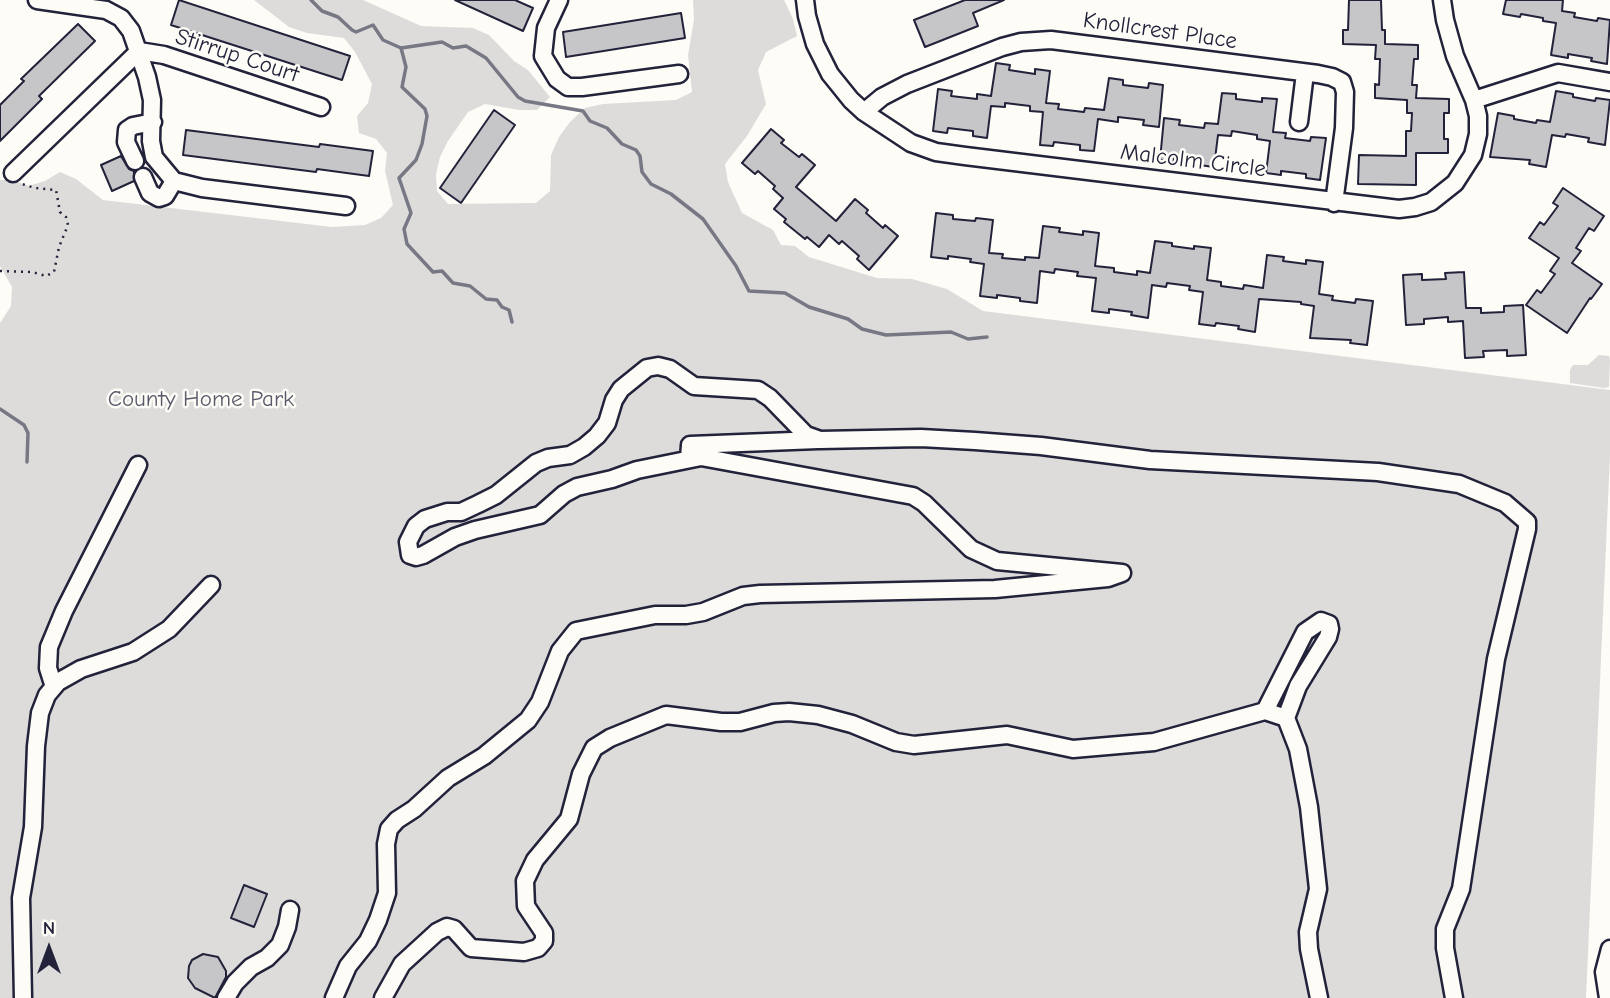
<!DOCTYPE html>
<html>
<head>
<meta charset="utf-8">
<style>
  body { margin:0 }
  #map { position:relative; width:1610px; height:998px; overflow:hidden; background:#fdfcf7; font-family:"Comic Neue",sans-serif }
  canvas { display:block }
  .north { position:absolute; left:14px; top:914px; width:70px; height:70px; -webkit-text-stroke:5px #fdfcf7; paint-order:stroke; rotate:0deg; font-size:19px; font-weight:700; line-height:28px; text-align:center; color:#22223b }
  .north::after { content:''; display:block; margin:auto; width:24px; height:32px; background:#22223b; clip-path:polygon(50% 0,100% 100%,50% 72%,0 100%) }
</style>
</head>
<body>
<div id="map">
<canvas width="1610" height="998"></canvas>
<div class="north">N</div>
</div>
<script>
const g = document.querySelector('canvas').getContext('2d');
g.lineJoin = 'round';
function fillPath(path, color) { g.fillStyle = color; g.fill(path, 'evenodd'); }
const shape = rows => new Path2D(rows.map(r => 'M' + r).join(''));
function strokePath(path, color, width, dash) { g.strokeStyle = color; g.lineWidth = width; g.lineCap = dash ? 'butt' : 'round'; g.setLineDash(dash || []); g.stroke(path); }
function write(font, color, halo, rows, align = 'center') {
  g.font = font + ' "Comic Neue",sans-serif'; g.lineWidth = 5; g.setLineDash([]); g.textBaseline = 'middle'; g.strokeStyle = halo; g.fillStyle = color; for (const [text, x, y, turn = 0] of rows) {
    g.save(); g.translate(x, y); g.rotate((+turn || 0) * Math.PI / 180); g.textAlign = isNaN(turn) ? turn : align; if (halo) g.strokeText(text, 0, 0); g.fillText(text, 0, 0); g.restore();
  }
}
fillPath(shape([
  [254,0,363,0,421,26,473,28,489,35,514,61,528,70,550,97,537,110,519,110,485,104,468,112,448,141,440,157,436,174,437,191,448,204,536,203,550,191,551,155,559,137,570,122,585,108,603,104,676,100,692,92,688,55,694,20,693,0,784,0,793,19,797,36,766,52,758,70,766,104,747,136,725,164,728,182,742,213,773,230,781,245,795,246,809,257,877,278,912,279,947,289,983,311,1610,390,1610,455,1586,998,0,998,0,323,11,306,12,287,0,266,0,180,12,180,29,186,45,181,60,172,76,179,103,200,332,227,365,225,381,218,393,205,385,171,387,153,376,139,359,133,357,116,368,103,372,84,355,52,344,38,307,33,289,27],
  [1599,355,1609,356,1610,360,1609,387,1604,388,1570,383,1570,370,1573,365,1588,365]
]), '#dddcdb');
strokePath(shape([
  [311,0,322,11,338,17,352,30,356,32,373,25,383,40,401,48,442,42,453,48,466,46,486,58,518,97,525,101,583,111,590,121,607,128,622,144,636,150,640,156,642,172,651,184,671,194,703,219,736,266,749,291,785,293,809,307,848,319,862,329,886,335,951,332,968,339,987,337],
  [401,48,406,67,402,87,425,109,427,116,422,144,416,160,399,178,411,213,404,229,407,244,433,272,442,271,453,283,470,286,486,299,497,300,502,307,509,310,512,322],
  [0,409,24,425,28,433,27,462]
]), '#787885', 3.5);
const building = shape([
  [179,0,350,56,342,80,171,25,179,0],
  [455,0,515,0,533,8,523,31,455,0],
  [965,0,1004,0,973,13,978,26,925,47,914,20,965,0],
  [1349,0,1381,0,1382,30,1385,30,1385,44,1418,45,1418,59,1414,59,1412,85,1417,85,1416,98,1449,99,1449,113,1444,113,1444,139,1448,139,1448,153,1416,153,1416,185,1358,184,1359,155,1406,156,1406,131,1411,131,1412,113,1407,113,1407,100,1375,98,1375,84,1379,85,1380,59,1375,59,1376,45,1343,44,1343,30,1348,30,1349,0],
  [1506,0,1563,0,1562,11,1575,13,1574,17,1597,21,1598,18,1610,20,1607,64,1591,61,1592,58,1568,54,1568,58,1551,55,1556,23,1543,21,1543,18,1521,14,1520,17,1503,14,1506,0],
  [681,13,685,38,566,57,563,32,681,13],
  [78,24,95,41,39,96,42,99,0,141,0,105,24,81,21,79,78,24],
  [996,63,1010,65,1009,70,1035,74,1035,69,1050,71,1046,103,1059,104,1058,109,1084,112,1085,108,1104,110,1109,78,1123,80,1123,85,1148,88,1149,83,1163,85,1159,127,1143,125,1144,120,1118,117,1118,122,1098,119,1094,151,1080,150,1080,145,1054,142,1053,146,1040,145,1043,112,1030,111,1030,106,1005,103,1005,107,991,106,987,138,973,136,973,131,948,128,947,133,933,131,938,89,952,91,951,96,977,99,977,94,991,96,996,63],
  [1556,91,1573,94,1573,97,1595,101,1596,98,1610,100,1605,145,1588,142,1589,138,1566,134,1565,137,1552,135,1546,167,1529,164,1530,160,1490,157,1498,113,1514,116,1514,119,1536,123,1537,120,1550,122,1556,91],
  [1222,93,1236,94,1236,99,1262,102,1262,98,1277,99,1273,132,1286,133,1285,138,1310,141,1311,137,1326,138,1320,180,1306,178,1306,174,1281,171,1281,175,1266,173,1270,141,1257,139,1257,135,1232,131,1231,136,1218,135,1214,167,1199,165,1200,160,1174,157,1174,162,1160,160,1164,118,1180,120,1179,125,1204,128,1205,123,1218,124,1222,93],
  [494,110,515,125,461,203,440,188,494,110],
  [771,129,784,140,781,143,799,157,802,154,815,165,796,187,836,221,855,199,868,210,866,213,883,228,885,225,898,236,869,270,857,259,859,256,842,241,839,244,829,235,819,247,807,237,805,239,784,222,786,219,774,209,783,198,773,189,775,186,758,171,755,174,742,163,771,129],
  [186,130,319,147,320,144,373,151,369,176,317,169,316,172,183,155,186,130],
  [121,156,129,169,134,171,134,181,112,191,101,165,121,156],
  [1563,188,1604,216,1594,231,1589,228,1576,248,1581,251,1572,263,1602,284,1591,299,1590,298,1567,333,1526,305,1537,290,1541,293,1555,274,1550,271,1559,258,1529,238,1540,222,1544,225,1558,206,1553,203,1563,188],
  [936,213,953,215,953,219,975,221,976,218,993,220,989,253,1003,254,1002,258,1025,260,1025,257,1039,258,1043,226,1060,228,1059,232,1083,235,1083,231,1099,233,1095,266,1114,268,1114,272,1137,275,1137,271,1150,273,1155,241,1172,243,1172,246,1194,249,1194,246,1211,248,1207,280,1221,282,1221,286,1243,289,1244,285,1263,288,1267,255,1284,257,1283,261,1306,264,1306,260,1323,262,1319,294,1333,296,1332,300,1355,303,1356,299,1373,301,1367,345,1350,343,1351,340,1310,338,1314,306,1301,304,1301,302,1259,299,1255,332,1238,329,1239,326,1216,323,1215,326,1199,324,1203,292,1189,290,1190,286,1167,283,1166,287,1152,285,1148,318,1131,315,1132,312,1109,309,1109,313,1092,311,1096,278,1077,276,1078,272,1055,269,1054,273,1040,271,1037,303,1020,301,1020,298,997,295,997,298,980,296,984,264,970,262,971,259,948,256,948,259,931,257,936,213],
  [1464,272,1466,308,1481,308,1481,313,1504,312,1504,306,1523,305,1526,355,1507,356,1507,350,1483,351,1484,357,1465,358,1463,321,1448,322,1448,317,1424,319,1424,324,1406,325,1403,275,1422,274,1422,280,1446,279,1445,273,1464,272],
  [244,885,267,894,254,927,231,918,244,885],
  [203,954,218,957,226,971,226,977,215,998,195,988,188,978,189,966,192,960,203,954]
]);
fillPath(building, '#c6c6c8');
strokePath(building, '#22223b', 2);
const minor = shape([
  [37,0,106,10,121,18,131,31,147,77,152,100,151,141,154,157,174,181,202,188,346,206],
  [559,0,546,28,543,56,557,79,568,87,582,87,679,74],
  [805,0,807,16,815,44,830,74,851,100,864,112,911,143,936,152,965,156,1399,209,1415,207,1431,202,1455,183,1473,155,1478,134,1478,116,1474,100,1455,56,1445,20,1442,0],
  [1474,100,1558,73,1610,82],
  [864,112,882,97,907,84,1002,47,1021,42,1051,40,1318,74,1332,77,1342,82,1345,92,1344,128,1334,203],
  [1299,122,1305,73],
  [135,161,126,142,127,130,133,126,153,122],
  [13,173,139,51,164,55,321,107],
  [143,177,150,193,159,198,165,196,174,181],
  [689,458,690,445,818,440],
  [54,687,48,668,49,647,64,611,138,465],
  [1265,711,1305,632,1321,621,1329,624,1330,629,1328,637,1298,686,1286,718],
  [23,998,21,898,33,827,36,746,40,713,47,695,58,682,81,669,133,652,169,629,211,585],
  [226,998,235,983,251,967,267,958,280,945,287,927,290,910],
  [334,998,348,966,368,941,378,920,387,893,386,844,389,829,397,820,414,809,448,778,484,756,528,720,540,702,560,651,576,631,655,615,686,615,703,612,743,596,760,594,995,589,1108,578,1122,573,997,561,971,549,924,503,913,496,701,457,637,470,612,479,577,487,564,494,540,515,475,530,455,537,423,555,416,557,410,555,408,542,416,526,425,519,447,512,461,512,478,504,496,495,536,463,548,458,570,455,584,447,597,436,607,423,614,400,621,389,647,368,658,366,670,369,694,386,758,390,770,398,806,435,820,440,921,438,975,441,1041,446,1150,460,1378,472,1459,484,1505,503,1527,522,1527,529,1496,659,1461,889,1445,929,1445,948,1454,998],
  [383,998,402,964,437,932,447,927,454,929,471,948,524,952,538,948,544,941,544,933,526,906,525,881,535,860,569,819,581,774,594,748,610,738,666,715,721,722,740,722,774,713,789,712,818,715,852,724,896,742,914,745,1007,735,1073,749,1154,742,1265,711,1286,718,1298,749,1309,807,1318,889,1308,932,1309,949,1319,998],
  [1608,998,1604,972,1610,949]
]);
strokePath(minor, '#22223b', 21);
strokePath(shape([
  [0,271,32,272,46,276,54,272,59,247,68,225,66,217,60,212,56,190,35,188,22,184]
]), '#22223b', 2.5, [2, 5]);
strokePath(minor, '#fdfcf7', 16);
write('23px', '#22223b', '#fdfcf7', [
  ["Knollcrest Place",1160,31,8],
  ["Stirrup Court",237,56,18],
  ["Malcolm Circle",1193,161,7]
]);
write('23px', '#5a5a6b', '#fdfcf7', [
  ["County Home Park",201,399]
]);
</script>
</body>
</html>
